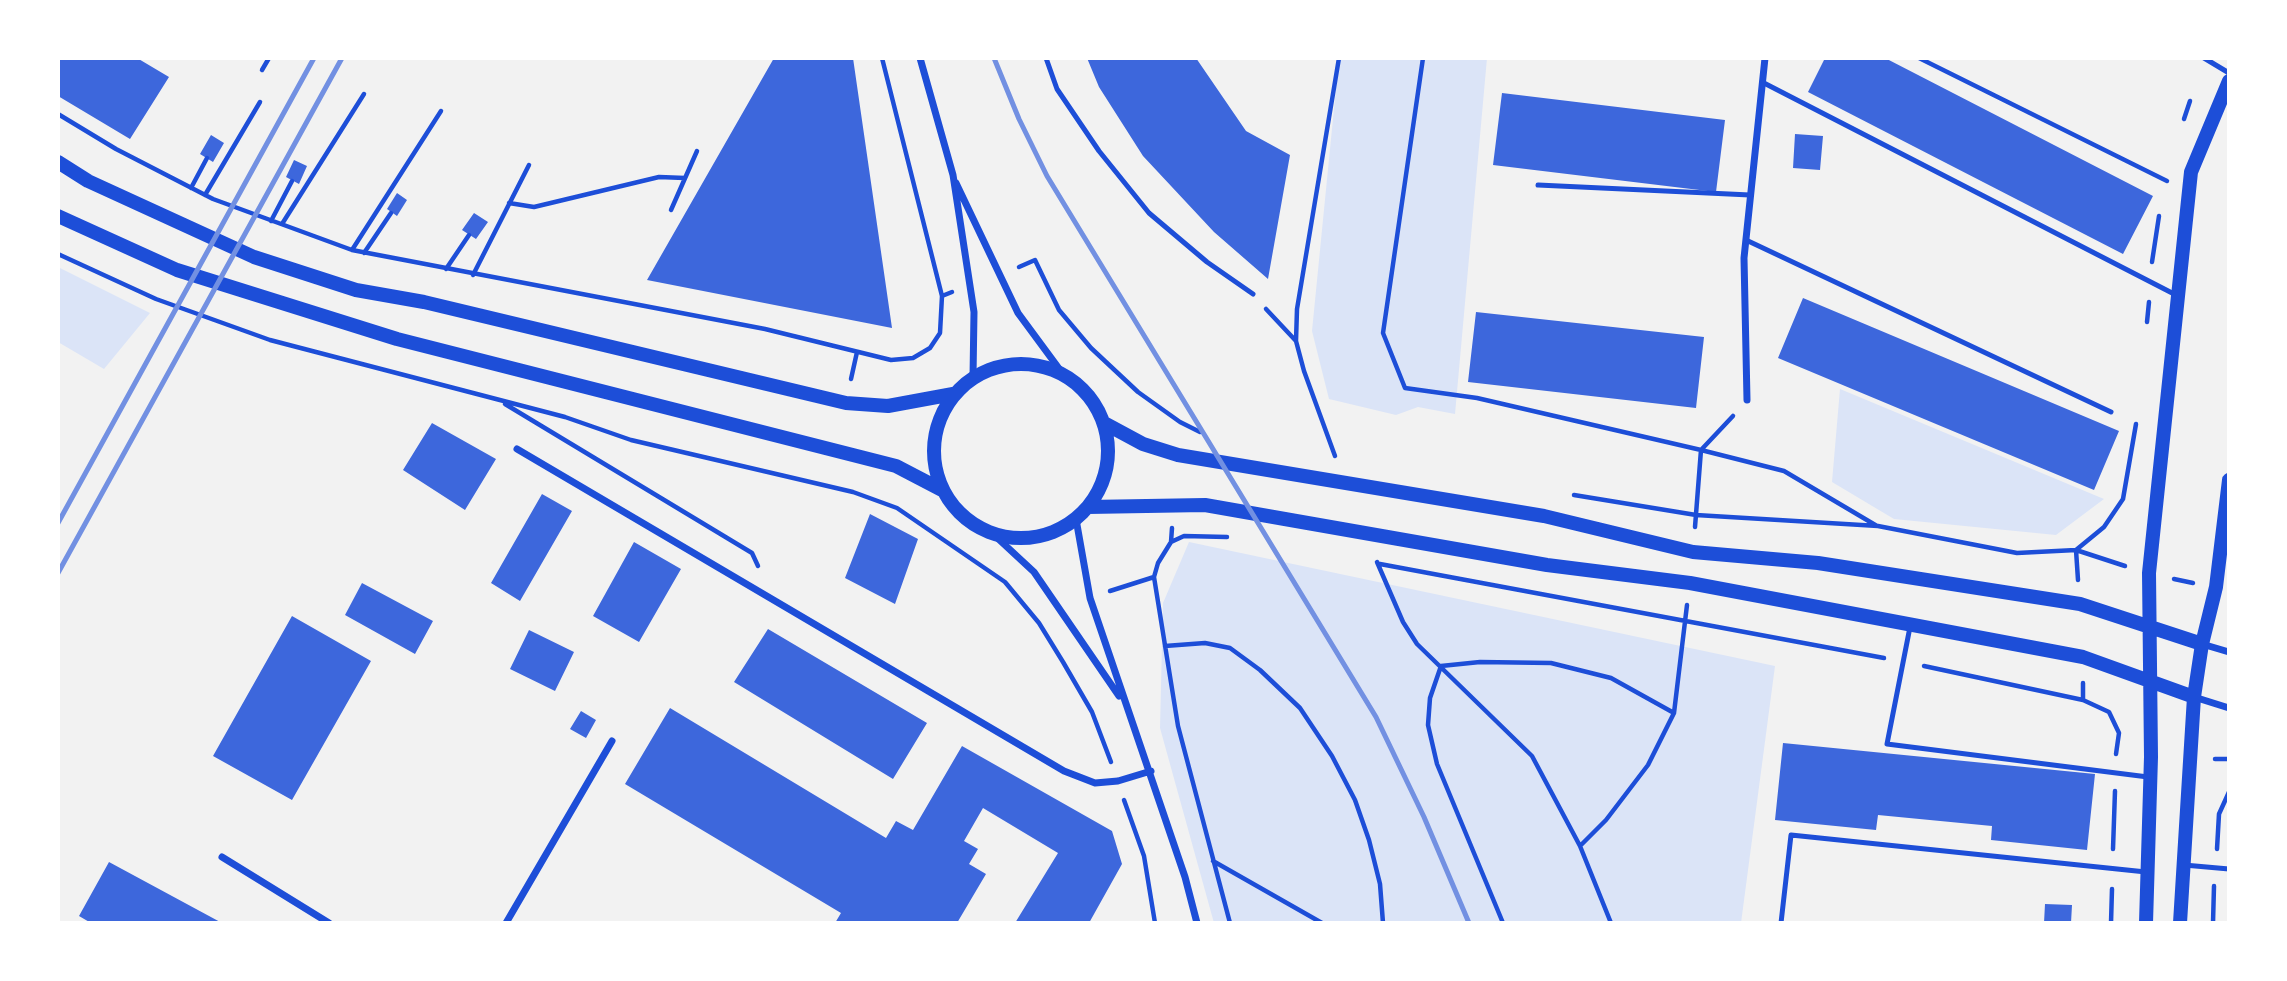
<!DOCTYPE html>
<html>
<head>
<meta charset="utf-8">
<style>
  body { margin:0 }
  #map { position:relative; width:2287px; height:981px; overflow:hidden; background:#f2f2f2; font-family:Poppins,sans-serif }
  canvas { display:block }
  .frame { position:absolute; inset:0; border:60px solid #fff; pointer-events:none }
</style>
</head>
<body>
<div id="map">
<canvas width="2287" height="981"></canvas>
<div class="frame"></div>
</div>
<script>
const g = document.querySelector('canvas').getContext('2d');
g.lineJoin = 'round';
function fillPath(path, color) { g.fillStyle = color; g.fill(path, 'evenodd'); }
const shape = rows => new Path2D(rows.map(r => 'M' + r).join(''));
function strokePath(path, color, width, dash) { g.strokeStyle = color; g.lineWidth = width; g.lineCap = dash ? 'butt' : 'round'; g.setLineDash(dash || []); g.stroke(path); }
fillPath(shape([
  [1339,58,1487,58,1455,414,1418,407,1396,415,1329,399,1312,331],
  [58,267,150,313,104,369,58,342],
  [1840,389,2104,499,2056,535,1894,519,1832,482],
  [1189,542,1775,666,1741,923,1214,923,1160,728,1163,603]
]), '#dbe4f7');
fillPath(shape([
  [58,58,137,58,169,77,130,139,58,96],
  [774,58,853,58,892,328,647,280],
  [1087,58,1196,58,1246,131,1290,155,1268,279,1214,232,1143,156,1099,87],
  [1825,58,1885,58,2153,196,2123,254,1808,92],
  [1502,93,1725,120,1716,192,1493,165],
  [1795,134,1823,136,1820,170,1793,168],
  [211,135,224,143,213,162,200,154],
  [294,160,307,166,299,184,286,177],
  [397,193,407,200,397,216,387,209],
  [474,213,488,222,476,239,462,230],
  [1803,298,2119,431,2094,490,1778,358],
  [1476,312,1704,337,1696,408,1468,382],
  [432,423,496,459,465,510,403,470],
  [542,494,572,511,520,601,491,583],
  [870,514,918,539,895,604,845,578],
  [634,542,681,569,639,642,593,616],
  [362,583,433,621,415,654,345,615],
  [292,616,371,661,292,800,213,756],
  [768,629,927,723,893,779,734,682],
  [529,630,574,652,555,691,510,669],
  [670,708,886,838,896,821,913,830,962,746,1112,831,1122,864,1089,923,1015,923,1058,853,983,808,964,841,978,849,969,864,986,874,957,923,835,923,841,913,625,784],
  [581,711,596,720,586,738,570,729],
  [1783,743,2095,774,2087,850,1991,840,1992,826,1878,815,1876,830,1775,820],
  [109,862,222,923,91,923,79,916],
  [2045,904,2072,905,2071,923,2044,923]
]), '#3d67dc');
strokePath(shape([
  [1423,58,1383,333,1405,388,1477,398,1701,450,1695,527],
  [1919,58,2167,181],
  [262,70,269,58],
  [58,114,116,149,213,199,352,250,765,329,891,360,913,358,930,348,940,333,942,296,882,58],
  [2184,119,2190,101],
  [191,188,207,158],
  [205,195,260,102],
  [509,203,534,207,659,177,685,178],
  [671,210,697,151],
  [271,221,292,181],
  [282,224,364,94],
  [352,250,441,111],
  [364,253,391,213],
  [58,254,156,299,270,340,565,417,631,440,853,492,897,508,1005,582,1039,623,1063,662,1092,712,1111,762],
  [2152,262,2159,216],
  [1019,267,1035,260,1059,310,1091,348,1138,392,1180,422,1200,432],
  [446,269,469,235],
  [473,275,529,165],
  [942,296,952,292],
  [1266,309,1296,341],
  [2147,322,2149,302],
  [851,379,857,352],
  [505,404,752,553,758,566],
  [1733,416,1701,450,1784,471,1877,526],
  [1335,456,1304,371,1296,341,1297,309,1339,58],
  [1574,495,1696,515,1878,526,2017,553,2076,550,2104,527,2123,499,2136,424],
  [1171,542,1184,536,1227,537],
  [1377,562,1403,622,1417,644,1532,756,1580,846,1611,923],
  [1380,564,1884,658],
  [1154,577,1178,726,1230,923],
  [2174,579,2193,583],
  [2078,580,2076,550,2125,566],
  [1110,591,1154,577,1158,563,1171,542,1172,528],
  [1165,646,1205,643,1230,648,1260,670,1300,708,1332,756,1355,800,1369,840,1380,884,1383,923],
  [1924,666,2083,700,2109,712,2119,733,2116,754],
  [2083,700,2083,683],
  [2215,759,2229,759],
  [1124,800,1144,856,1155,923],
  [1580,846,1606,820,1648,765,1674,713,1687,605],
  [2113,849,2115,791],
  [2217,849,2219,814,2229,792],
  [1213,861,1322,923],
  [1503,923,1437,764,1428,725,1430,698,1441,666,1480,662,1551,663,1611,678,1674,713],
  [2111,923,2112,889],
  [2213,923,2214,886]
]), '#1d4ed8', 4.5);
strokePath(shape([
  [1046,58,1057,89,1099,151,1149,213,1207,262,1253,294],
  [2204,58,2229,73],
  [1762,82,2176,295],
  [1538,185,1750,195],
  [1746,240,2111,412],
  [1910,627,1887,744,2148,777],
  [2184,865,2229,869],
  [1781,923,1791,835,2146,872]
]), '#1d4ed8', 5);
strokePath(shape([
  [920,58,953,175,974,312,973,377],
  [956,183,1018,313,1063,374],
  [1747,400,1744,258,1765,58],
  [517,449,1064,771,1095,783,1118,781,1151,771],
  [1076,519,1090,598,1185,877,1197,923],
  [992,533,1034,572,1119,696],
  [2202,644,2229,652],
  [2194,697,2229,708],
  [222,857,329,923],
  [506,923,612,741]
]), '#1d4ed8', 7);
strokePath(shape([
  [58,162,88,181,254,257,356,290,424,302,846,403,888,406,953,394],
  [58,216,177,270,397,339,896,466,942,490],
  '934 451a87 87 0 1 1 174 0a87 87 0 1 1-174 0Z',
  [1104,423,1143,444,1178,455,1544,516,1693,552,1818,563,2080,604,2202,644],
  [1088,507,1205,505,1547,565,1690,583,2083,657,2194,697],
  [2146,923,2151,757,2149,573,2191,172,2229,81],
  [2180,923,2194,697,2202,644,2216,587,2229,480]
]), '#1d4ed8', 14);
strokePath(shape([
  [994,58,1019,119,1047,176,1376,717,1424,817,1469,923],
  [58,523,314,58],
  [58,573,342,58]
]), '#7290e2', 5);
</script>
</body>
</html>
